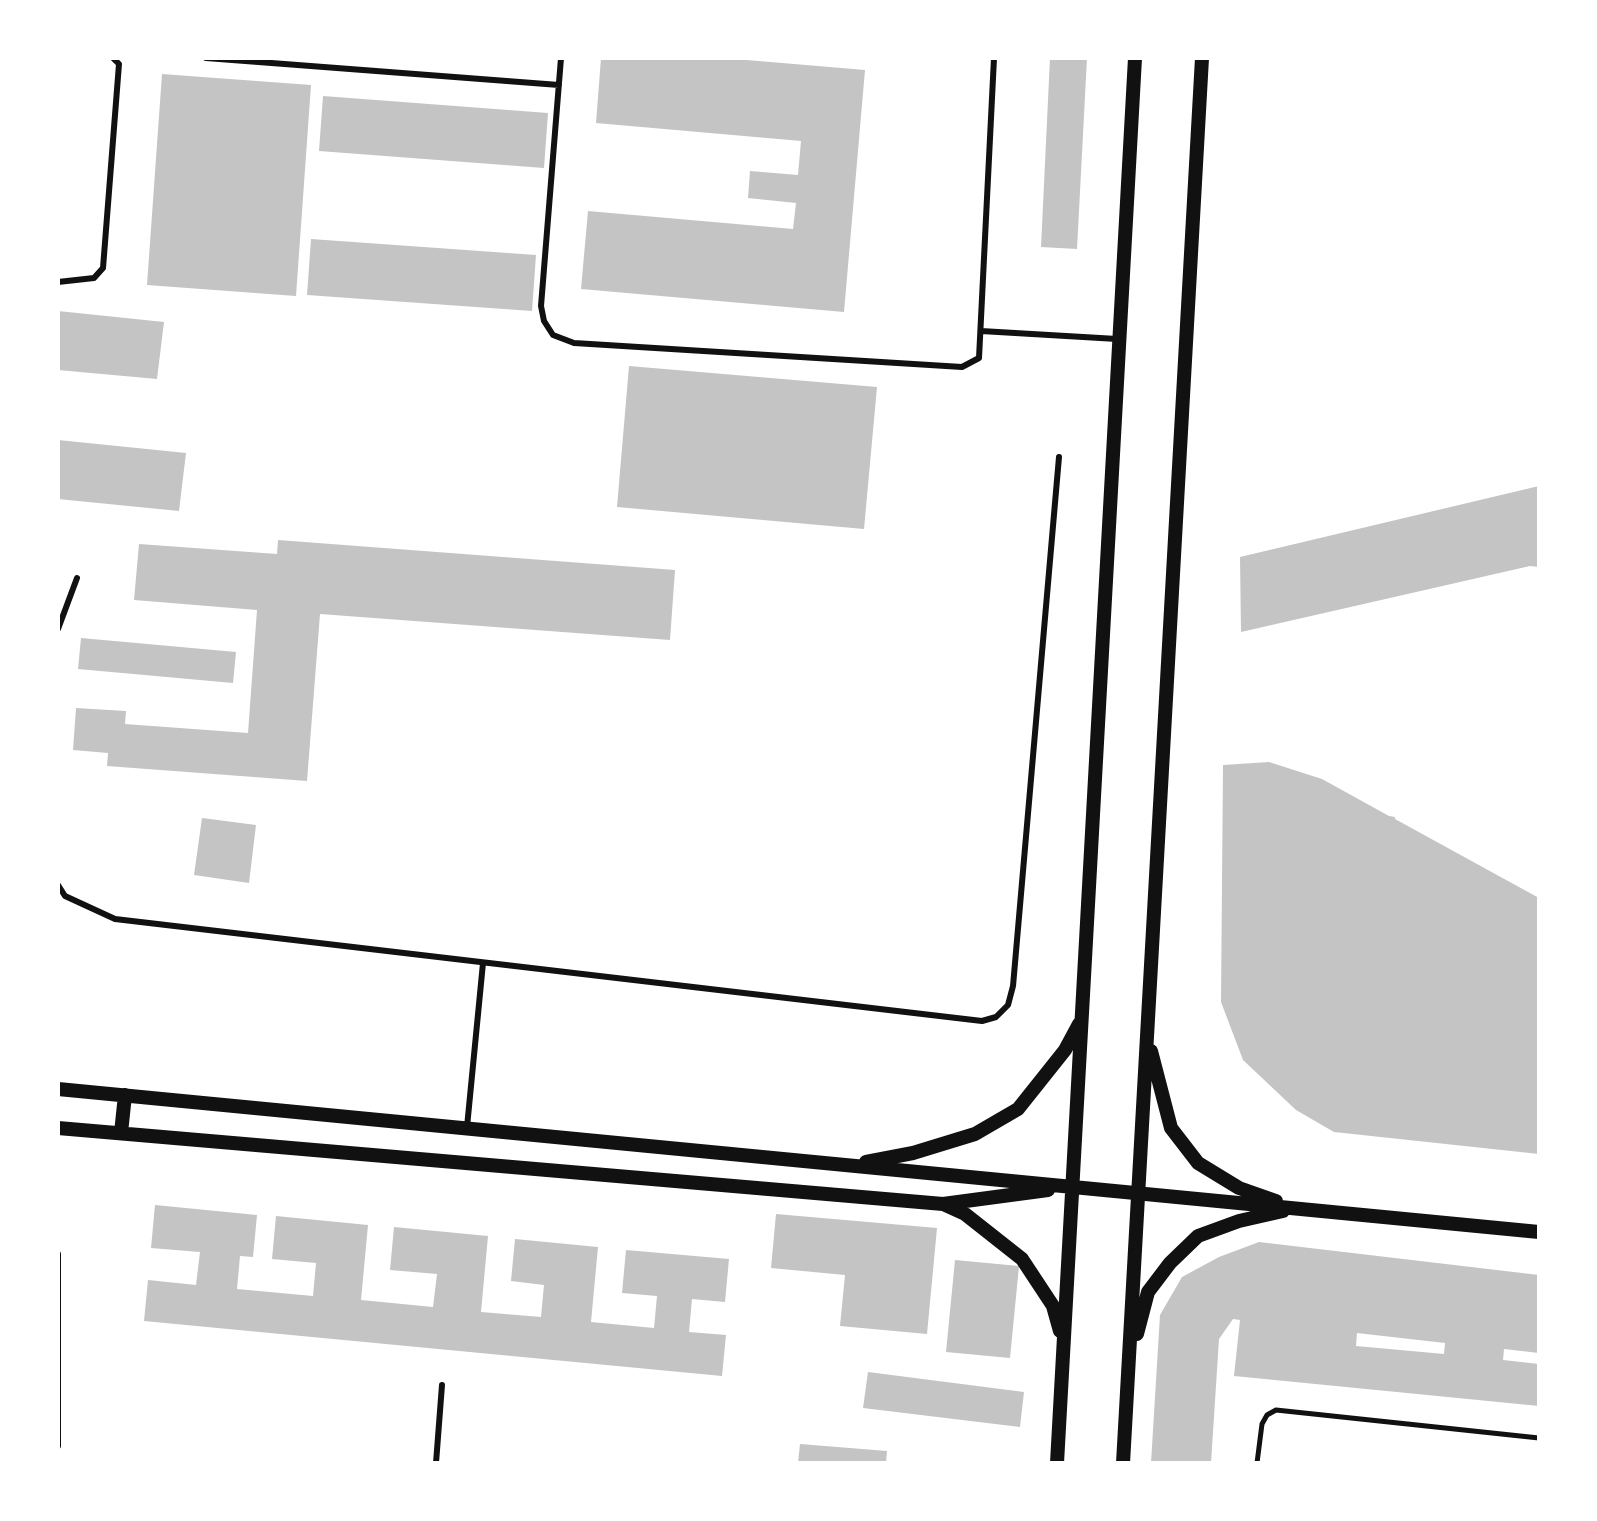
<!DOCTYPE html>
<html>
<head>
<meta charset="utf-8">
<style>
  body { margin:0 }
  #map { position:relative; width:1597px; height:1521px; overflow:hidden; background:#fff; font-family:Poppins,sans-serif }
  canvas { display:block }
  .frame { position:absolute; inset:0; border:60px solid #fff; pointer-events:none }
</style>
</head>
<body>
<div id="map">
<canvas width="1597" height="1521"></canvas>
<div class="frame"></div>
</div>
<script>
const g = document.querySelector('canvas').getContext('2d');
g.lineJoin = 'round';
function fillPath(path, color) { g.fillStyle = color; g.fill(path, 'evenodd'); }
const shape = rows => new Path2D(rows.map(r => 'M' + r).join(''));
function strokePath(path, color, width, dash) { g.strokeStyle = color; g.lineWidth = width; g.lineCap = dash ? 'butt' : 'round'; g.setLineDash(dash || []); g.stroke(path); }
fillPath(shape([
  [601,58,723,58,865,70,844,312,581,289,588,211,793,229,796,203,748,198,750,171,798,175,801,141,596,123],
  [1050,58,1087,58,1077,249,1041,247],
  [162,74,311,85,296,296,147,285],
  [323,96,548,113,544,168,319,151],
  [311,239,536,255,532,311,307,295],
  [58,311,164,322,157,379,58,370],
  [629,366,877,387,864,529,617,507],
  [58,440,186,453,179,511,58,499],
  [1539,486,1539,567,1530,566,1241,632,1240,557],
  [278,540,675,570,670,640,320,614,307,781,107,766,108,753,73,750,76,708,126,711,125,724,248,733,257,610,134,600,139,544,277,554],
  [81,638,236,652,233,683,78,669],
  [1269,762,1322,779,1389,816,1395,817,1395,819,1539,898,1539,1154,1334,1132,1296,1110,1243,1060,1221,1002,1223,765],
  [202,818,256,825,249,883,194,875],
  [155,1205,257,1215,253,1257,240,1256,237,1289,313,1296,316,1263,272,1259,276,1216,368,1225,361,1300,433,1307,437,1274,390,1270,394,1227,488,1236,481,1312,541,1317,544,1285,511,1281,515,1239,598,1247,591,1322,654,1328,657,1296,622,1293,626,1250,729,1259,725,1302,692,1299,689,1332,726,1335,722,1376,144,1321,148,1280,196,1285,200,1252,151,1248],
  [776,1214,937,1228,927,1334,840,1326,845,1275,771,1268],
  [1259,1242,1539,1275,1539,1353,1504,1349,1503,1360,1539,1364,1539,1406,1234,1376,1240,1320,1233,1319,1219,1339,1211,1463,1151,1463,1160,1315,1182,1277,1219,1257],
  [1357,1333,1445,1343,1444,1354,1356,1346],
  [955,1260,1019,1266,1010,1358,946,1352],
  [868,1372,1024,1392,1020,1427,863,1408],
  [800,1444,887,1451,886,1463,798,1463]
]), '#c4c4c4');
strokePath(shape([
  [1257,1463,1262,1424,1267,1415,1276,1410,1539,1438]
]), '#111', 5);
strokePath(shape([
  [206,58,559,85],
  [561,58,541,306,544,321,553,335,574,343,962,367,979,358,994,58],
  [58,282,94,278,103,268,119,64,113,58],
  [981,331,1117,339],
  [58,629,77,578],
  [58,885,65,896,115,919,982,1021,996,1017,1008,1005,1013,986,1059,457],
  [467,1127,483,963],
  [58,1254,58,1446],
  [436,1463,442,1385]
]), '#111', 6);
strokePath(shape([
  [1151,1051,1171,1128,1198,1163,1239,1188,1276,1201],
  [58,1089,1539,1232],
  [58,1128,943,1204,1048,1190],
  [121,1133,125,1095],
  [866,1162,913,1153,975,1134,1018,1109,1065,1050,1079,1024],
  [943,1204,965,1214,1022,1259,1053,1306,1060,1331],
  [1137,1334,1148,1292,1170,1263,1198,1236,1239,1221,1283,1211],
  [1057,1463,1135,58],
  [1123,1463,1202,58]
]), '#111', 14);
</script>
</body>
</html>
